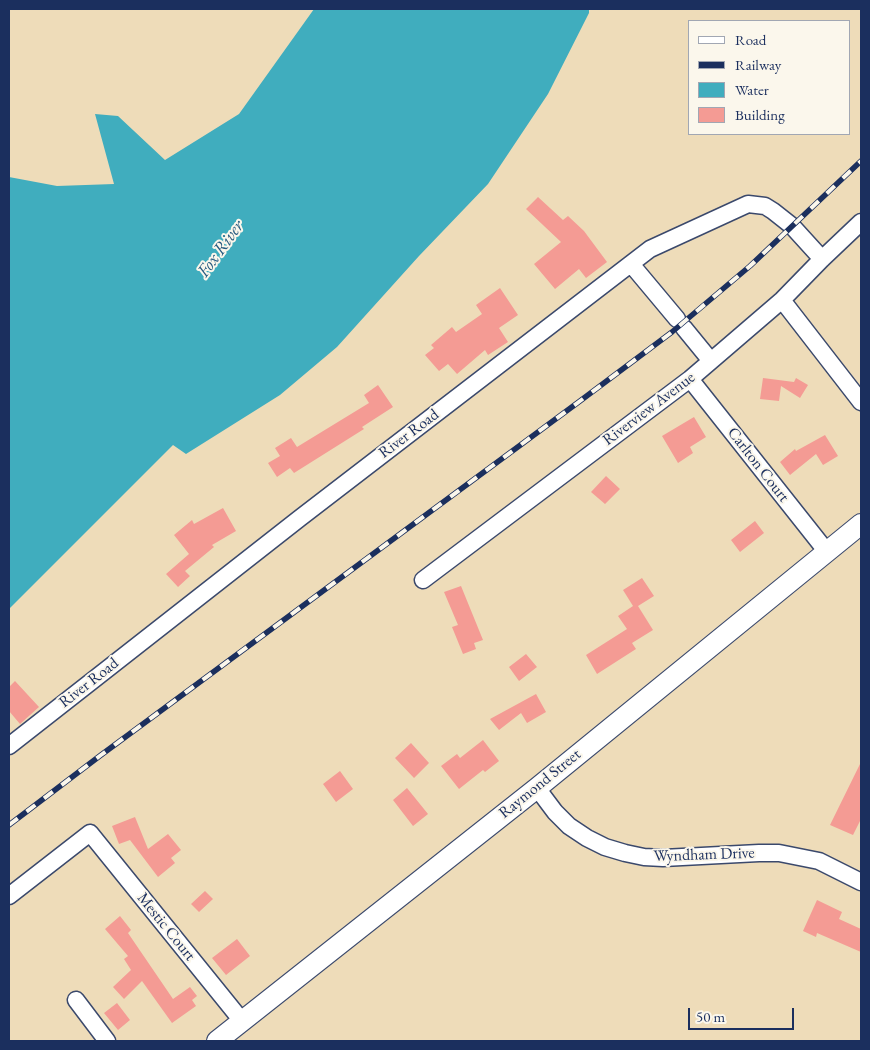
<!DOCTYPE html>
<html>
<head>
<meta charset="utf-8">
<style>
  body { margin:0 }
  #map { position:relative; width:870px; height:1050px; overflow:hidden; background:#eedcb9; font-family:"EB Garamond",serif }
  canvas { display:block }
  .frame { position:absolute; inset:0; border:10px solid #1b2f5e; pointer-events:none }
  .legend { position:absolute; left:688px; top:20px; width:162px; height:115px; box-sizing:border-box; background:#fbf7ec; border:1px solid #a1a7b3; margin:0; padding:6px 9px; list-style:none; font-size:15px; color:#1b2f5e }
  .legend li { display:flex; align-items:center; gap:10px; height:25px }
  .legend b { width:25px; border:1px solid #a1a7b3 }
  .scale { position:absolute; left:688px; top:1008px; width:106px; height:22px; box-sizing:border-box; border:2px solid #1b2f5e; border-top:0; padding-left:6px; font-size:15px; line-height:18px; white-space:nowrap; color:#1b2f5e; -webkit-text-stroke:4px #fbf7ec; paint-order:stroke }
</style>
</head>
<body>
<div id="map">
<canvas width="870" height="1050"></canvas>
<div class="frame"></div>
<ul class="legend">
<li><b style="height:6px;background:#fff"></b>Road</li>
<li><b style="height:6px;background:#1b2f5e"></b>Railway</li>
<li><b style="height:14px;background:#40adbe"></b>Water</li>
<li><b style="height:14px;background:#f49b94"></b>Building</li>
</ul>
<div class="scale">50 m</div>
</div>
<script>
const g = document.querySelector('canvas').getContext('2d');
g.lineJoin = 'round';
function fillPath(path, color) { g.fillStyle = color; g.fill(path, 'evenodd'); }
const shape = rows => new Path2D(rows.map(r => 'M' + r).join(''));
function strokePath(path, color, width, dash) { g.strokeStyle = color; g.lineWidth = width; g.lineCap = dash ? 'butt' : 'round'; g.setLineDash(dash || []); g.stroke(path); }
function write(font, color, halo, rows, align = 'center') {
  g.font = font + ' "EB Garamond",serif'; g.lineWidth = 4; g.setLineDash([]); g.textBaseline = 'middle'; g.strokeStyle = halo; g.fillStyle = color; for (const [text, x, y, turn = 0] of rows) {
    g.save(); g.translate(x, y); g.rotate((+turn || 0) * Math.PI / 180); g.textAlign = isNaN(turn) ? turn : align; if (halo) g.strokeText(text, 0, 0); g.fillText(text, 0, 0); g.restore();
  }
}
fillPath(shape([
  [314,9,589,9,589,13,548,94,488,184,419,256,337,347,280,395,186,454,173,445,9,609,9,177,57,186,114,184,95,114,118,116,165,160,239,114]
]), '#40adbe');
fillPath(shape([
  [538,197,563,220,568,216,584,231,607,262,586,278,579,269,555,289,534,264,561,242,526,209],
  [500,288,518,315,499,328,508,342,488,355,485,350,457,374,448,364,439,371,425,355,434,348,431,345,452,327,456,332,482,314,476,305],
  [763,378,794,382,796,378,808,385,800,398,781,386,779,401,760,399],
  [378,385,393,407,362,427,364,429,294,473,290,468,277,477,268,463,280,456,275,448,291,438,297,447,369,403,364,395],
  [694,417,706,437,690,447,693,453,678,463,662,436],
  [825,435,838,456,823,465,816,454,790,475,780,462,795,449,796,451],
  [606,476,620,489,605,504,591,492],
  [223,508,236,531,212,545,214,547,185,571,190,576,178,587,166,574,189,554,174,535,192,520,194,524],
  [755,521,764,533,740,552,731,540],
  [642,578,654,596,638,606,653,630,632,643,636,649,597,674,586,655,627,629,618,616,633,606,623,590],
  [461,586,483,640,474,643,476,649,463,654,452,627,458,625,444,592],
  [526,654,537,667,519,681,509,667],
  [15,681,39,707,20,724,9,711,9,687],
  [536,694,546,712,527,723,521,713,499,730,490,719],
  [483,740,499,761,485,772,483,770,459,789,441,766,457,754,460,758],
  [411,743,429,763,414,778,395,758],
  [861,762,861,819,853,835,830,825],
  [340,771,353,789,336,802,323,784],
  [407,788,428,814,413,826,393,800],
  [135,817,148,849,168,834,181,850,171,858,175,863,158,877,130,840,119,844,112,826],
  [205,891,213,899,199,912,191,904],
  [817,900,842,912,839,919,861,929,861,952,817,933,816,937,803,931],
  [120,916,131,930,128,933,173,999,190,987,197,996,192,1000,196,1006,172,1023,142,981,124,999,113,987,131,970,124,959,128,956,105,929],
  [237,939,250,956,226,975,212,958],
  [117,1003,130,1020,118,1030,104,1013]
]), '#f49b94');
const minor = shape([
  [631,264,677,319],
  [782,300,861,402],
  [684,328,711,361],
  [690,379,827,552],
  [423,580,690,379,711,361,782,300,822,259,861,222],
  [9,746,300,518,650,249,748,204,765,206,773,211,792,226,822,259],
  [537,788,555,812,569,826,587,838,605,847,625,853,644,857,663,858,759,853,779,853,819,861,861,882],
  [9,896,90,833,242,1021],
  [76,1000,107,1041]
]);
const tertiary = shape([
  [217,1041,537,788,861,524]
]);
strokePath(minor, '#3b496c', 19);
strokePath(tertiary, '#3b496c', 22);
strokePath(minor, '#fff', 16);
strokePath(tertiary, '#fff', 20);
const rail = shape([
  [9,825,101,755,580,401,672,332,750,266,861,161]
]);
strokePath(rail, '#1b2f5e', 5.5);
strokePath(rail, '#fbf7ec', 4, [11]);
write('16px', '#1b2f5e', '#fbf7ec', [
  ["Riverview Avenue",649,409,-37],
  ["River Road",409,434,-37],
  ["Carlton Court",758,465,52],
  ["River Road",89,683,-38],
  ["Raymond Street",540,784,-39],
  ["Wyndham Drive",704,855,-2],
  ["Mestic Court",166,927,51]
]);
write('italic 18px', '#285b80', '#fbf7ec', [
  ["Fox River",221,249,-54]
]);
</script>
</body>
</html>
